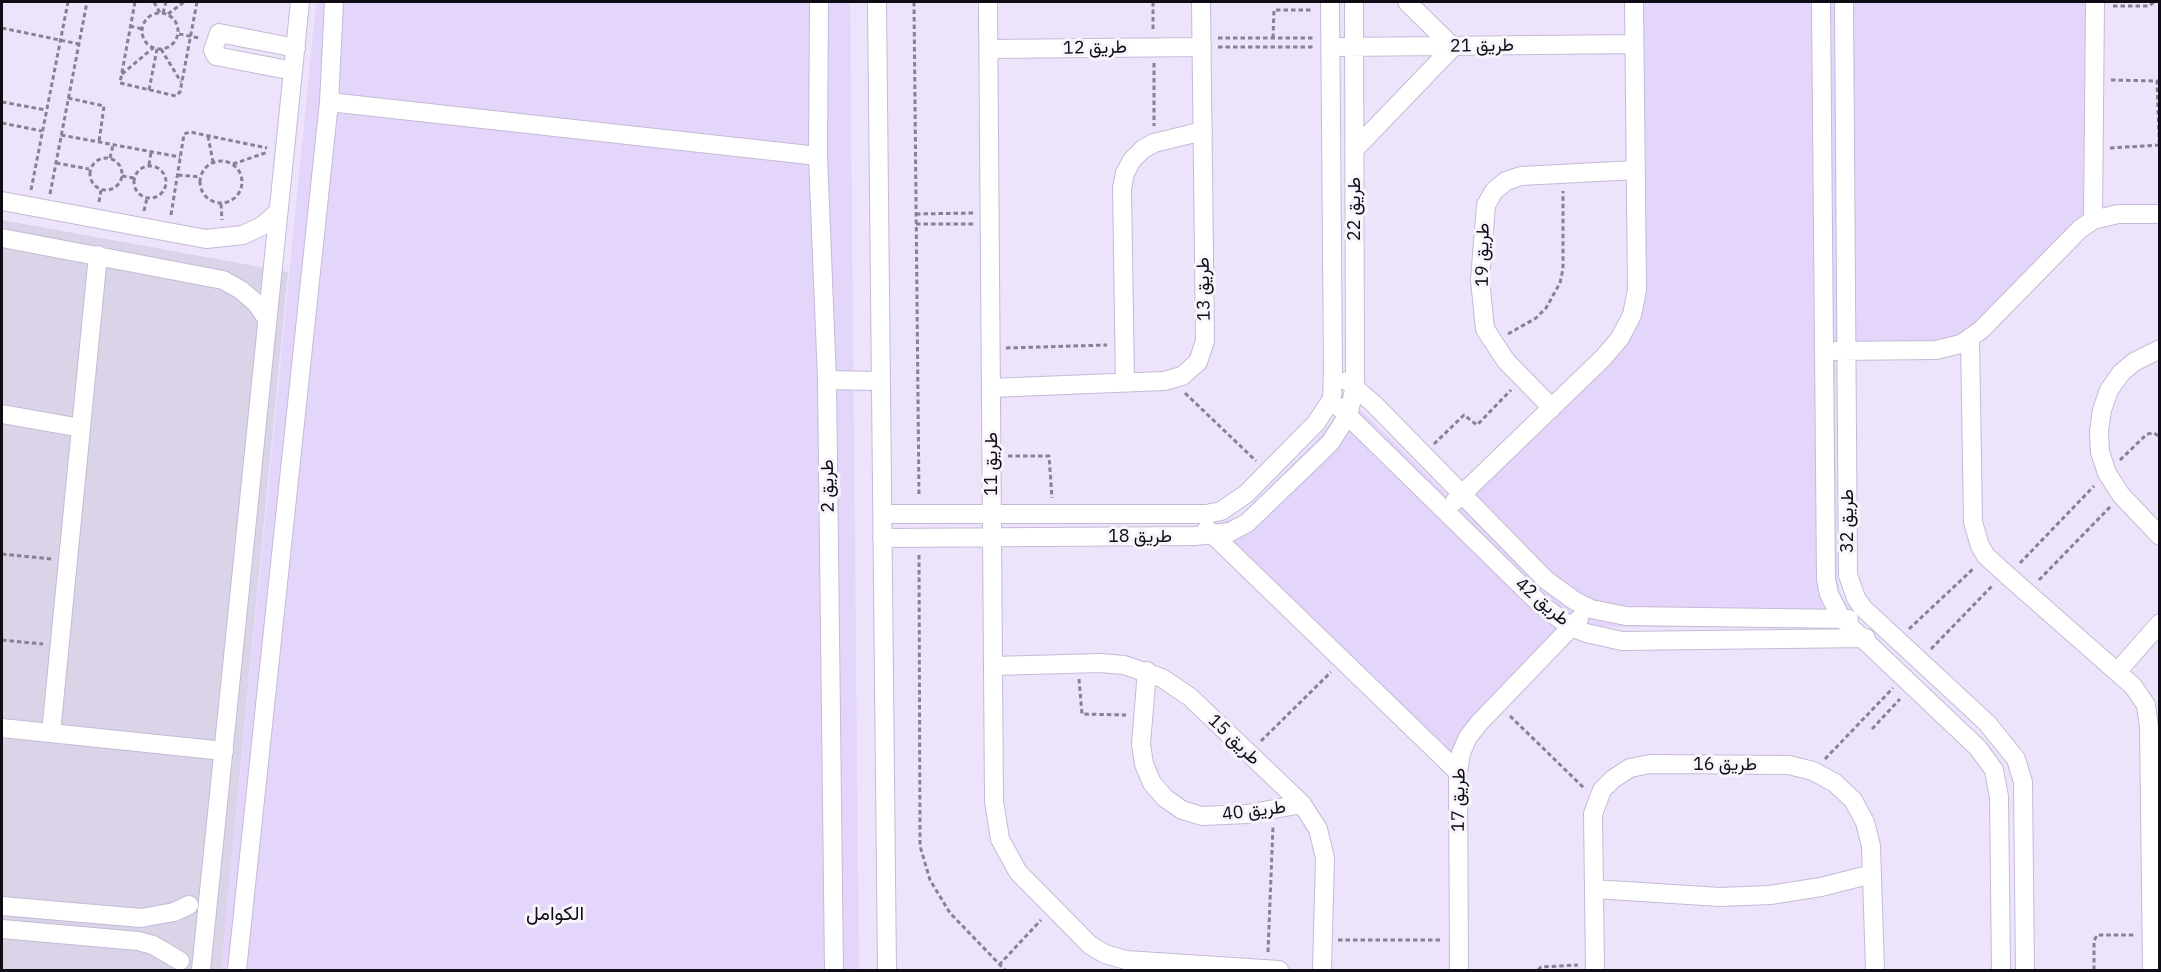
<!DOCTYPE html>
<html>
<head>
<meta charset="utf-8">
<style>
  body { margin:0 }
  #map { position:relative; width:2161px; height:972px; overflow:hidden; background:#ede4fb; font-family:"IBM Plex Sans",sans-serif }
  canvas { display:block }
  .frame { position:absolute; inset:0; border:3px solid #100c16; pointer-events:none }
</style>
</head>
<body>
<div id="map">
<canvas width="2161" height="972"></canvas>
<div class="frame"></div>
</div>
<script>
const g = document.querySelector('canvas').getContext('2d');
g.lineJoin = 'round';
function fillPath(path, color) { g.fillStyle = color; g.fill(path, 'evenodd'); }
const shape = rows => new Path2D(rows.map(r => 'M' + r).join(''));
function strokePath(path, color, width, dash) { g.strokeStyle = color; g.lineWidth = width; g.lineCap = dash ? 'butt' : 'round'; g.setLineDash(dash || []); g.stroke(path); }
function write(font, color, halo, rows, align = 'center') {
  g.font = font + ' "IBM Plex Sans",Vazirmatn,sans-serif'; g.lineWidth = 6; g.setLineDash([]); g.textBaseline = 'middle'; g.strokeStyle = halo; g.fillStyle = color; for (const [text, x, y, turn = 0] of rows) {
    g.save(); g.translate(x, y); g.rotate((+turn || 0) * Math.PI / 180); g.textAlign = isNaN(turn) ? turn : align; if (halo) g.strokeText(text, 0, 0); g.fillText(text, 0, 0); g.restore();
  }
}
fillPath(shape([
  [316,2,850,2,859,970,221,970],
  [1639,2,2086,2,2083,218,1971,332,1947,344,1836,345,1837,575,1840,594,1863,628,1597,627,1568,640,1480,733,1456,783,1194,526,1219,523,1243,514,1317,439,1334,419,1345,394,1458,506,1638,316]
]), '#e4d6fa');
fillPath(shape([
  [2,220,288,272,221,970,2,970]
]), '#dbd3e7');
const minor = shape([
  [819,2,818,156,827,380,834,970],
  [877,2,887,970],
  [988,2,994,801,1000,839,1018,872,1090,945,1105,954,1126,960,1279,970],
  [1821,2,1826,579,1829,594,1841,618,1978,748,1994,770,1999,797,2001,970],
  [1844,2,1848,575,1856,598,1863,608,1987,723,2016,759,2023,782,2025,970],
  [1342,47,1634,44],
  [988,49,1202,47],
  [293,71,216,56,213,50,219,33,296,48],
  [329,102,818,156],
  [1354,150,1453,47,1407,2],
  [2,201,206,239,243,235,262,226,278,212],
  [2093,220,2095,2],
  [2,238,223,280,241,290,256,303,267,319],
  [1970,339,1973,522,1980,546,1986,556,2008,576,2133,686,2146,705,2149,727,2152,970],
  [2160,349,2134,362,2121,373,2109,390,2102,410,2099,431,2100,452,2107,473,2121,495,2160,536],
  [1835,351,1936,350,1961,344,1981,330,2080,229,2093,220,2118,214,2160,214],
  [827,380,880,381],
  [1347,381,1374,404,1546,580,1575,601,1591,609,1626,616,1849,619],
  [1125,383,1122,188,1125,173,1132,160,1143,149,1154,143,1203,131],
  [991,388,1164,381,1182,376,1198,362,1205,341,1201,2],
  [1339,407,1539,603,1569,626,1586,633,1622,641,1866,638],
  [1552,408,1506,361,1485,329,1480,280,1486,205,1494,191,1506,181,1521,176,1636,170],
  [2,414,81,428],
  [1455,501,1603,358,1620,338,1632,315,1637,290,1634,2],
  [882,514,1206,514,1221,511,1246,494,1316,423,1332,399,1333,371,1330,2],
  [1207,529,1458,772],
  [882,538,1195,536,1230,532,1247,523,1330,443,1348,415,1355,387,1354,2],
  [994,666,1100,663,1124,665,1162,678,1190,697,1302,804,1318,829,1325,858,1322,970],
  [1147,671,1141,744,1144,764,1152,783,1165,798,1182,810,1202,816,1247,814,1302,804],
  [2117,672,2160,623],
  [2,728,224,751],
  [51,733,98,255],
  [1594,889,1720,897,1770,895,1821,887,1872,874],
  [2,906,141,918,174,912,189,905],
  [2,929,138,941,153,945,180,961],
  [201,970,300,2],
  [237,970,329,102,334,2],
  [1459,970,1458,772,1461,753,1468,737,1479,723,1579,619],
  [1595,970,1593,814,1602,790,1613,779,1630,768,1650,764,1789,765,1813,771,1835,783,1853,800,1865,822,1871,846,1875,970]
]);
strokePath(minor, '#c5bad6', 20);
strokePath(shape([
  [135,2,120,83,176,96,180,92,197,2],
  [154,2,160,13],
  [914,2,919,497],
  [1153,2,1153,30],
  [2113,6,2149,6,2154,2],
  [163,13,166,2],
  '142 31a18 18 0 1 1 36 0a18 18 0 1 1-36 0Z',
  [168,14,184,2],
  [130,26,142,29],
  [2,28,79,44],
  [179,34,199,38],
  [1218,38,1313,38],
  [1273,38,1274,10,1313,10],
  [1218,47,1313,47],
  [161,49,181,82],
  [1154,63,1154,126],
  [122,74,153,48],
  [2111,80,2157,81,2160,165],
  [149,90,157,49],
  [68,98,104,106,99,142],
  [2,102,46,110],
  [2,123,42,131],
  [61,135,180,157],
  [208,136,213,162],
  [2110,148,2160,145],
  '90 174a16 16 0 1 1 32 0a16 16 0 1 1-32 0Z',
  [110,158,113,145],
  '200 182a21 21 0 1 1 42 0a21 21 0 1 1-42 0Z',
  [56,163,89,169],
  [233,164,268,152],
  [149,165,151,152],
  '134 182a16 16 0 1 1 32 0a16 16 0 1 1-32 0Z',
  [178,175,200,177],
  [122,176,134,178],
  [31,190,68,2],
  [50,194,87,2],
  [99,202,101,190],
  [221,204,222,220],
  [144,211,147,198],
  [916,214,973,213],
  [171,215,184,134,190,132,267,148],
  [916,224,973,224],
  [1508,334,1536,318,1546,308,1560,283,1563,269,1563,191],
  [1006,348,1107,345],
  [1185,393,1256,461],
  [1434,444,1464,415,1477,425,1511,390],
  [1008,456,1049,456,1052,498],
  [2120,460,2147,434,2154,433,2160,437],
  [2,554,51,559],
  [919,555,920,846,930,880,950,913,1005,970],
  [2020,563,2094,486],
  [2039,580,2110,507],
  [1909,629,1974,568],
  [2,640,43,644],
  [1931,649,1993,585],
  [1079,679,1082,714,1126,715],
  [1510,716,1585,789],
  [1872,729,1900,699],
  [1261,741,1331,672],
  [1825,759,1893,688],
  [1338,940,1442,940],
  [1268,952,1273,826],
  [999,965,1041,920],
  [1538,970,1541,967,1578,965],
  [2094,970,2094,941,2097,935,2135,935]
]), '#888192', 3, [4.5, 3]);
strokePath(minor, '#fff', 18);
write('18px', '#100c16', '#f7f5fb', [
  ["طريق 21",1482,46,-1],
  ["طريق 12",1095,48,-1],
  ["طريق 22",1355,209,-90],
  ["طريق 19",1483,255,-89],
  ["طريق 13",1204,289,-91],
  ["طريق 11",992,464,-90],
  ["طريق 2",828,486,-91],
  ["طريق 32",1848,521,-90],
  ["طريق 18",1140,537],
  ["طريق 42",1542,602,40],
  ["طريق 15",1234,740,44],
  ["طريق 16",1725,765],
  ["طريق 17",1459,800,-89],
  ["طريق 40",1254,811,-7]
]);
write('20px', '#100c16', '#f7f5fb', [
  ["الكوامل",555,914]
]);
</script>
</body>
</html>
